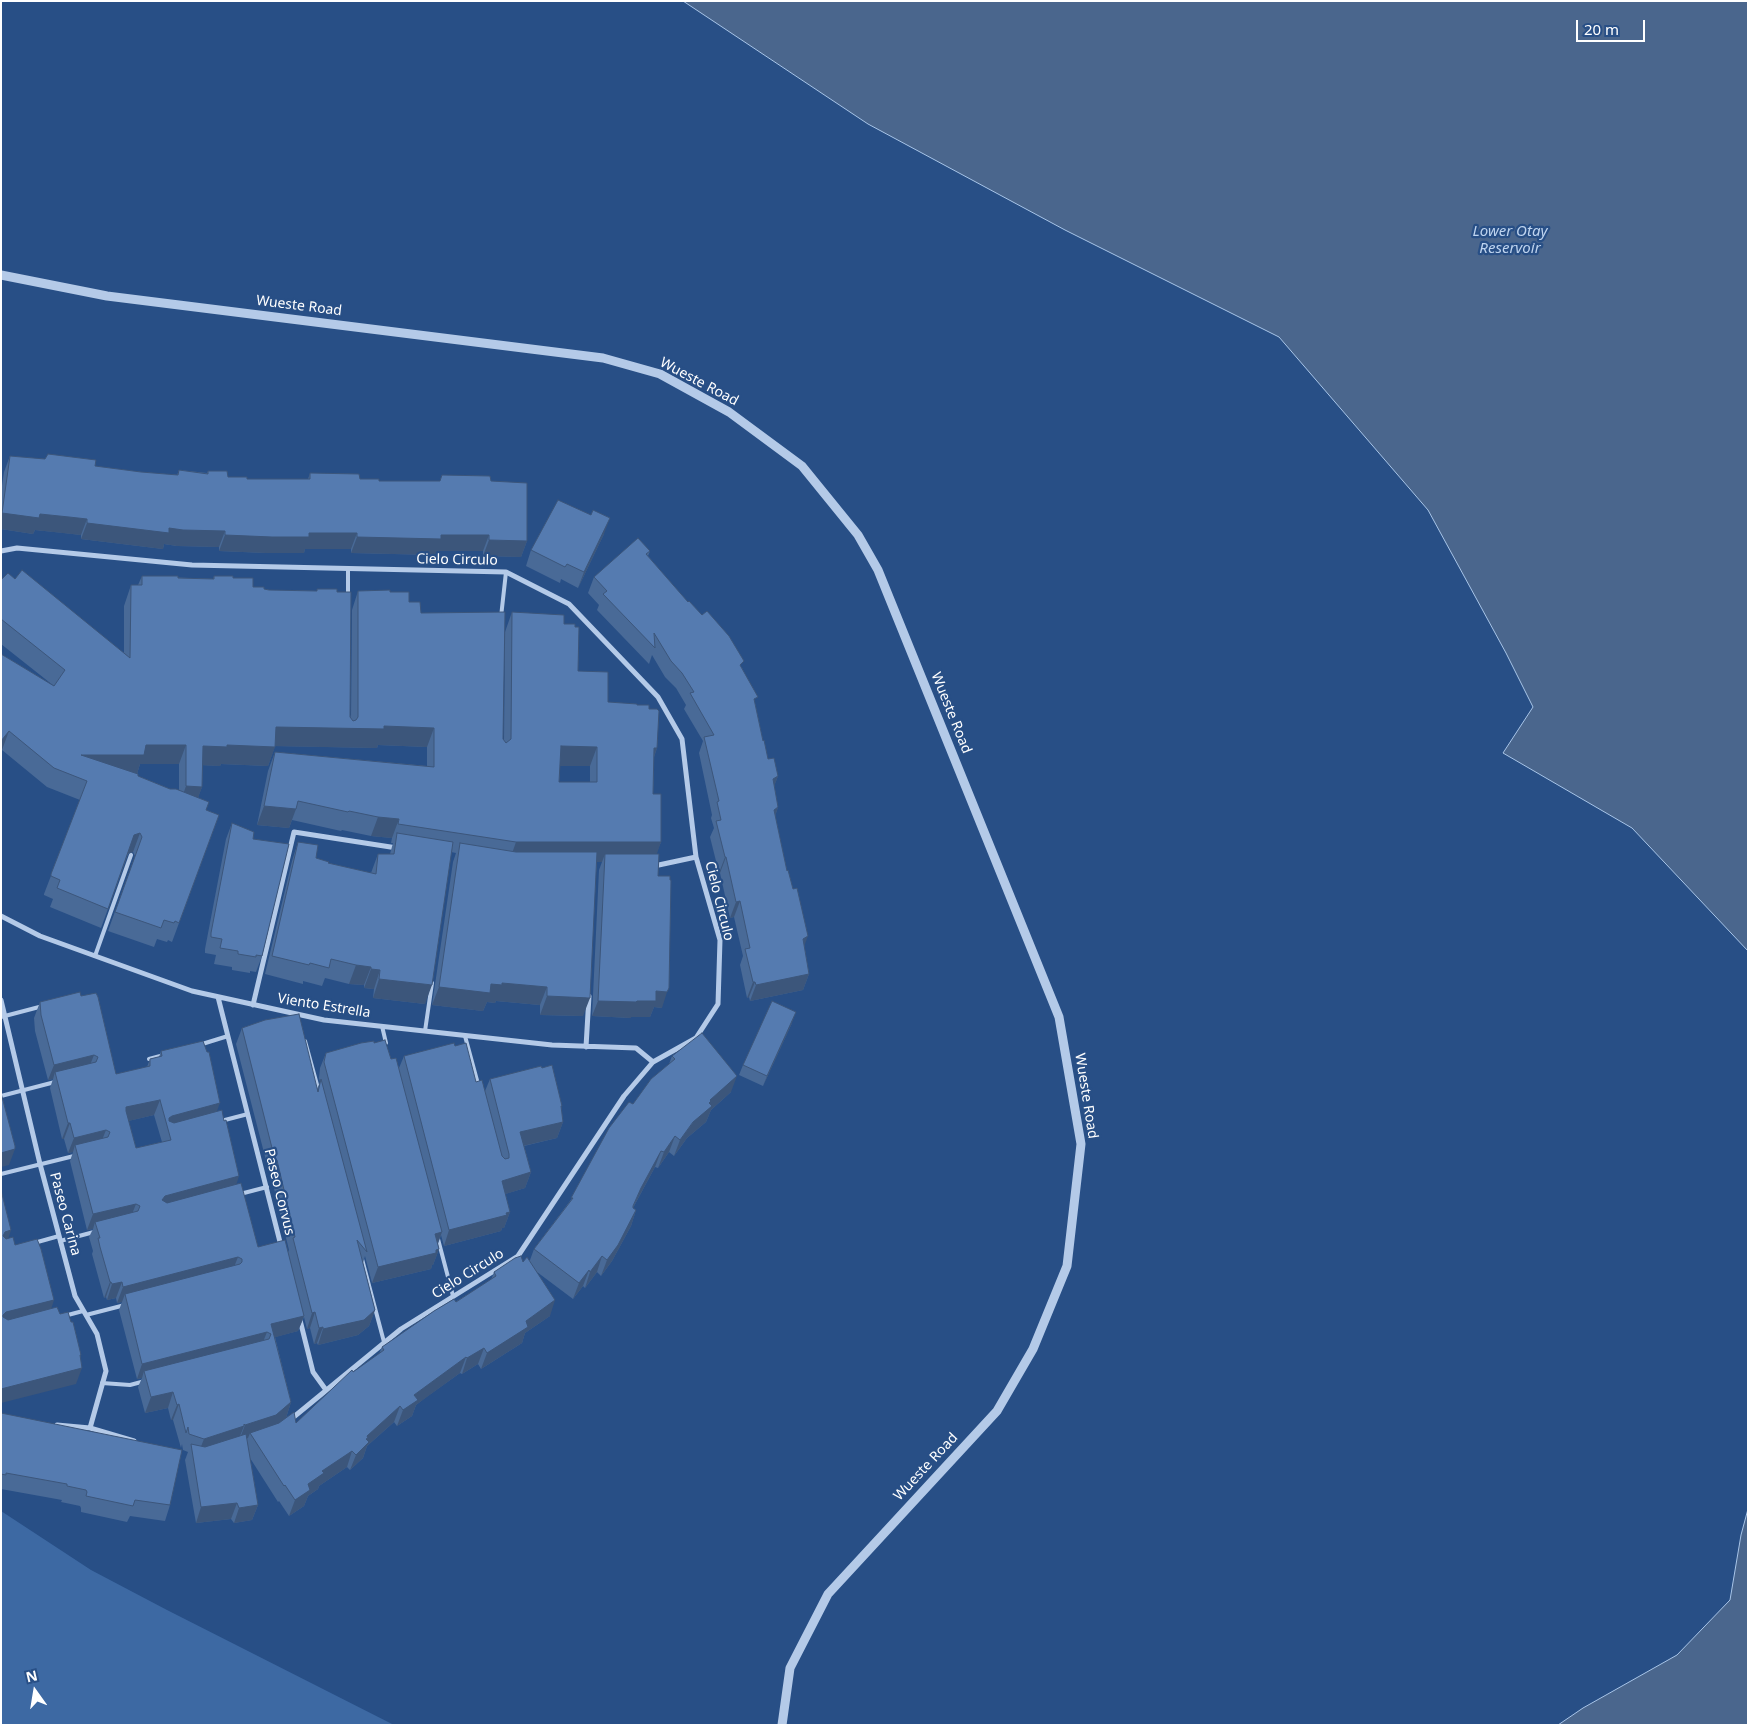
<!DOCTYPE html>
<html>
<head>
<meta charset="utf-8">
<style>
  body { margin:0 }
  #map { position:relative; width:1749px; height:1726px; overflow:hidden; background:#284f86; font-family:"Noto Sans",sans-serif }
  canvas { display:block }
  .frame { position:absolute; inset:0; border:2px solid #fff; pointer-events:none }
  .north { position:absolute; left:10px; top:1666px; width:50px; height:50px; -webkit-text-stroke:4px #284f86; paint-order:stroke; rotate:347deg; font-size:14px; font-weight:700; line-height:20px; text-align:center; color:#fff }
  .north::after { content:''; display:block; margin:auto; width:18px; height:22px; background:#fff; clip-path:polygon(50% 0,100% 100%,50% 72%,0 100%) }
  .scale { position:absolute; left:1576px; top:20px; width:69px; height:22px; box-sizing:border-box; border:2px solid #fff; border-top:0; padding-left:6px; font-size:15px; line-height:18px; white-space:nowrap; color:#fff; -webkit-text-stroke:4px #284f86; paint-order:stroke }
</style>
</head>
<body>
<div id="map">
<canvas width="1749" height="1726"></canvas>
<div class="frame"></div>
<div class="north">N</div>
<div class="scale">20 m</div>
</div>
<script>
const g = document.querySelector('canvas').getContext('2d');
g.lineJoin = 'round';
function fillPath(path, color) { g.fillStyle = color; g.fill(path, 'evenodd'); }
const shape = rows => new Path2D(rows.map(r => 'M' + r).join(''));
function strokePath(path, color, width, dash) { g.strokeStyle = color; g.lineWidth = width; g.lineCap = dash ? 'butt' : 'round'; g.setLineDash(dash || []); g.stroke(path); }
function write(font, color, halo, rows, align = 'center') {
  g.font = font + ' "Noto Sans",sans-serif'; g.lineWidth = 4.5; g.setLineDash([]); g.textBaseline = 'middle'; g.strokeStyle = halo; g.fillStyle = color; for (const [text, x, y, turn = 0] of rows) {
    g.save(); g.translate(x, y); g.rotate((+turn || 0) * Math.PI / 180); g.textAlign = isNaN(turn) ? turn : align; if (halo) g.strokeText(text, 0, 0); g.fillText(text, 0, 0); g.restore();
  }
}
fillPath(shape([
  [1,1511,91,1570,167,1610,394,1725,1,1725]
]), '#3d69a3');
const water = shape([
  [683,1,1748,1,1748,951,1632,828,1503,753,1533,707,1506,653,1428,510,1279,337,1065,230,868,124,683,1],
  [1748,1509,1748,1725,1558,1725,1583,1708,1677,1655,1730,1600,1741,1535,1748,1509]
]);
fillPath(water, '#4a668d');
strokePath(water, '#a8c5e8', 1);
strokePath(shape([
  [348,596,348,568],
  [501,617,506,572],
  [95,956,131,855],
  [1,1017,43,1006],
  [382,1026,386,1043],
  [425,1031,432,983],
  [465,1036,478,1084],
  [305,1041,319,1092],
  [199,1045,228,1036],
  [149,1059,164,1055],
  [1,1096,55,1082],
  [221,1121,248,1114],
  [1,1174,74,1156],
  [240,1194,267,1187],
  [438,1239,453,1296],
  [60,1241,94,1232],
  [34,1243,59,1236],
  [362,1259,384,1342],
  [86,1315,125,1305],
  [64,1316,83,1311],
  [102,1383,130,1385,145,1381]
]), '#b4cae8', 4);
strokePath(shape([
  [1,551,17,548,192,565,506,572,569,604,658,697,682,739,696,857,720,940,718,1004,696,1038,653,1062,624,1096,518,1256,401,1329,290,1420],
  [654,866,696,857],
  [1,916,40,936,192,991,324,1020,552,1045,636,1048,653,1062],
  [218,997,281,1246],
  [1,1000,40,1164,75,1296,97,1334,106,1371,90,1428],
  [253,1005,294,832,397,848],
  [586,1047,589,996],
  [300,1320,313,1372,326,1390],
  [57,1425,90,1428,134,1441]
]), '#b4cae8', 5);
strokePath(shape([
  [1,275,107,296,603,358,660,374,729,412,802,466,858,535,878,570,1059,1017,1081,1144,1067,1266,1033,1349,997,1411,828,1594,790,1668,782,1725]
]), '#b4cae8', 9);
fillPath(shape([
  [10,456,141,472,177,475,179,470,207,473,208,471,228,477,247,479,308,479,310,473,379,481,440,481,442,475,491,481,527,541,521,557,483,556,483,551,437,551,435,555,351,553,351,549,305,549,304,553,266,553,219,551,219,547,177,546,164,544,163,549,81,539,81,535,64,533,35,530,33,534,1,529,1,492,4,472],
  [604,534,578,588,561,579,560,583,526,566,531,550],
  [650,551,648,556,742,668,755,704,763,741,768,759,778,776,774,786,778,807,775,816,787,871,804,945,809,974,803,990,750,1001,749,997,747,998,740,965,743,956,734,917,730,918,720,873,719,873,710,837,714,828,711,818,712,815,699,753,703,741,684,709,686,705,676,688,665,677,652,655,649,664,597,610,599,605,588,593,594,577],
  [142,576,213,579,214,576,233,578,253,587,269,590,317,591,317,589,351,718,352,610,358,591,390,592,409,602,421,613,504,740,505,632,512,612,564,624,578,671,608,702,637,705,649,709,657,748,654,757,653,794,661,842,656,854,658,876,662,1008,654,1007,650,1017,631,1017,631,1018,592,1016,599,870,602,862,597,862,583,1016,540,1015,540,1005,496,1001,495,1003,487,1002,483,1011,432,1005,453,862,456,853,451,852,425,1004,373,998,374,989,364,988,364,985,349,984,325,978,322,986,303,981,303,984,265,974,292,861,298,842,316,858,328,863,371,873,378,854,390,854,393,843,391,843,392,838,371,836,342,830,341,831,292,820,289,828,257,825,268,771,275,752,427,766,427,747,378,745,377,748,275,746,268,766,221,764,220,766,202,765,202,787,198,797,206,810,219,815,172,942,168,940,167,942,157,939,154,947,108,931,135,856,133,852,128,854,101,928,50,907,53,899,44,895,44,894,80,800,47,787,2,750,1,654,54,686,1,644,1,580,15,579,124,653,124,606,131,585,138,585],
  [140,764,179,764,179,790,170,789,138,776,137,774],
  [560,766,590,766,590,782,559,782],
  [232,823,253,839,262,956,256,972,250,971,250,973,232,970,232,967,214,964,216,955,205,953,205,949,226,839],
  [81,996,116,1074,147,1067,150,1059,159,1057,161,1051,217,1112,236,1185,258,1247,288,1252,289,1250,271,1176,270,1176,236,1044,242,1028,317,1089,320,1082,319,1078,320,1068,326,1053,374,1043,399,1068,404,1056,455,1046,476,1082,485,1091,490,1079,561,1108,563,1122,557,1138,524,1146,531,1172,525,1188,505,1194,510,1212,504,1228,502,1228,501,1231,444,1246,441,1235,438,1244,439,1249,433,1265,432,1265,431,1269,372,1283,365,1256,363,1263,375,1310,369,1326,358,1335,318,1345,317,1343,314,1344,310,1328,307,1329,304,1317,298,1331,275,1337,291,1402,286,1418,296,1423,353,1372,379,1354,382,1347,491,1280,494,1272,530,1260,534,1249,570,1201,633,1104,669,1064,672,1056,731,1092,711,1110,706,1122,687,1138,674,1156,669,1152,658,1168,655,1167,633,1208,636,1210,631,1226,612,1261,601,1276,597,1272,585,1288,583,1286,573,1299,537,1272,550,1316,525,1333,522,1343,481,1369,478,1364,462,1374,460,1373,425,1398,416,1405,412,1416,397,1426,394,1422,367,1446,363,1458,350,1470,347,1467,319,1486,318,1489,308,1496,304,1506,289,1516,279,1501,278,1502,250,1458,258,1505,252,1520,234,1523,231,1519,196,1523,185,1460,188,1452,183,1450,182,1444,181,1448,173,1420,171,1420,168,1408,145,1413,138,1387,142,1378,137,1379,119,1310,122,1302,117,1303,116,1298,107,1300,106,1297,104,1298,92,1254,93,1251,89,1237,93,1229,87,1230,70,1161,73,1152,68,1153,64,1139,62,1139,50,1088,53,1079,48,1080,35,1031,34,1018,40,1002],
  [154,1115,162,1142,136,1148,128,1121],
  [792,1023,763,1086,739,1075,743,1065],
  [1,1413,170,1505,165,1521,130,1516,127,1522,81,1512,81,1508,80,1506,61,1502,62,1500,1,1489]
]), '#496a97');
fillPath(shape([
  [2,513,40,514,87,519,81,535,35,530,33,534,1,529],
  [610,518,604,534,578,588,584,572],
  [87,523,169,528,225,531,219,547,177,546,164,544,163,549,81,539],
  [309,533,357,533,351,549,305,549,304,553,266,553,219,551,225,535],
  [441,535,489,535,483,551,437,551,435,555,351,553,357,537],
  [489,540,527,541,521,557,483,556],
  [384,726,434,728,427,747,378,745,377,748,269,746,276,727],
  [9,731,2,750,1,752,1,741],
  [146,745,186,745,179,764,140,764,137,774,81,755],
  [227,745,275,747,268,766,221,764,220,766,196,765,203,746],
  [561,746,597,747,590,766,554,766],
  [654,748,657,748,650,768],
  [778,776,772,792,773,779],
  [186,786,202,787,195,806,179,806],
  [264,806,296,809,289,828,257,825],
  [778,807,773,823,774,810],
  [378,817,399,819,392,838,371,836],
  [140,833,133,852,127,854,134,835],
  [516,842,661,842,654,862,605,854,602,862,509,862],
  [725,857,726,857,720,873,719,873],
  [740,901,734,917,730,918,736,902],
  [808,936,802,952,803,939],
  [356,965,371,967,364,985,349,984],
  [371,969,380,970,374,989,364,988],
  [809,974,803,990,750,1001,756,985],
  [379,979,432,985,425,1004,373,998],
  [753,982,755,982,749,997,747,998],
  [502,983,547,987,540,1005,496,1001,495,1003,487,1002,483,1011,432,1005,439,987],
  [656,991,667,992,662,1008,654,1007,650,1017,631,1017,631,1018,592,1016,598,1001,637,1001],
  [547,996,590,998,583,1016,540,1015],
  [796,1012,792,1023,763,1086,767,1076],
  [94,1055,88,1070,55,1072,53,1079,48,1080,54,1065],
  [737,1076,731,1092,711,1110,706,1122,687,1138,674,1156,680,1140,710,1100],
  [160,1100,154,1115,120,1123,126,1107],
  [220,1103,214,1119,169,1131,169,1118,172,1116],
  [563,1122,557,1138,514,1148,520,1132],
  [68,1123,70,1123,64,1139,62,1139],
  [106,1130,100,1145,75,1145,73,1152,68,1153,74,1138],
  [675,1136,669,1152,658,1168,664,1152],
  [15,1149,9,1165,1,1167,1,1153],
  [661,1151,655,1167,635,1204,627,1222,641,1188],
  [275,1160,277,1160,271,1176,270,1176],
  [531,1172,525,1188,496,1197,502,1181],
  [239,1176,234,1192,159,1211,162,1200,165,1196],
  [136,1204,130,1219,95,1222,93,1229,87,1230,93,1214],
  [636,1210,631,1226,612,1261,601,1276,607,1260],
  [510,1212,504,1228,502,1228,501,1231,444,1246,449,1230],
  [11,1230,6,1246,1,1247,5,1232],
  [442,1232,436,1248,435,1234],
  [439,1249,433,1265,432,1265,431,1269,372,1283,378,1267],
  [602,1256,597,1272,585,1288,590,1272],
  [238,1257,232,1272,125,1294,122,1302,117,1303,123,1287],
  [589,1270,583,1286,573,1299,579,1283],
  [110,1282,111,1282,106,1297,104,1298],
  [122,1282,116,1298,107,1300,112,1284],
  [54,1300,49,1316,1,1328,3,1315,6,1312],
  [555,1300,550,1316,525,1333,522,1343,481,1369,487,1353,526,1321],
  [375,1310,369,1326,358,1335,318,1345,323,1329],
  [315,1312,310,1328,307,1329,312,1313],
  [304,1316,298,1331,269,1339,271,1334,271,1324],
  [323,1327,317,1343,314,1344,319,1328],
  [267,1332,261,1347,144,1371,142,1378,137,1379,142,1364],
  [484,1348,478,1364,462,1374,467,1358],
  [81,1355,76,1370,82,1368,76,1384,1,1403,1,1389],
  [466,1357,460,1373,416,1405,412,1416,397,1426,403,1410,414,1395],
  [173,1392,168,1408,145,1413,151,1397],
  [291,1402,286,1418,270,1431,250,1433,248,1438,239,1441,245,1425],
  [179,1404,173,1420,171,1420,177,1405],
  [400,1406,394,1422,367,1446,363,1458,350,1470,356,1455,367,1436],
  [244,1426,238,1441,198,1454,204,1439],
  [352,1451,347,1467,319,1486,318,1489,308,1496,304,1506,289,1516,295,1500,308,1484,322,1471],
  [237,1503,231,1519,196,1523,201,1507],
  [258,1505,252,1520,234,1523,239,1508]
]), '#3c567b');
const building = shape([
  [48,454,96,460,95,466,141,472,178,475,179,470,208,474,208,471,227,471,228,477,247,477,247,479,310,479,310,473,359,474,360,479,379,479,379,481,440,481,442,475,490,476,491,481,527,483,527,541,489,540,489,535,441,535,441,539,357,537,357,533,309,533,309,537,272,537,225,535,225,531,183,530,169,528,169,533,87,523,87,519,69,517,40,514,39,518,2,513,10,456,45,459,48,454],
  [558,500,591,515,593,510,610,518,584,572,567,564,565,567,531,550,558,500],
  [638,538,650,551,646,554,688,602,689,601,702,615,707,611,729,636,744,661,740,665,758,697,754,699,763,741,764,740,768,759,774,758,778,776,773,779,778,807,774,810,787,871,788,870,793,889,797,888,808,936,803,939,809,974,756,985,755,982,753,982,745,949,750,948,740,901,736,902,726,857,725,857,716,821,721,820,717,802,719,801,704,737,714,735,690,693,694,692,682,673,671,661,654,633,655,648,603,594,607,591,594,577,638,538],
  [22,570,130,658,131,587,131,585,142,585,142,576,178,576,178,578,214,579,214,576,233,576,233,578,253,578,253,587,264,587,264,589,269,590,317,591,317,589,337,589,337,592,351,592,350,717,353,721,356,720,358,717,358,591,390,590,390,592,409,592,409,602,420,602,421,613,505,612,503,739,506,743,511,739,512,612,564,615,564,624,575,624,575,627,579,627,578,671,608,672,608,702,637,704,637,705,649,705,649,709,657,709,659,711,657,748,654,748,653,794,661,794,661,842,516,842,398,824,399,819,378,817,349,811,348,812,298,801,296,809,264,806,275,752,434,767,434,728,384,726,384,729,276,727,275,747,227,745,227,747,203,746,202,787,186,786,186,745,146,745,144,755,81,755,138,774,138,776,170,789,176,789,209,802,206,810,219,815,179,923,175,921,174,923,164,920,161,928,115,912,142,837,140,833,134,835,108,909,57,888,60,880,51,876,51,874,87,781,54,768,9,731,1,741,1,654,54,686,65,670,1,619,1,580,8,573,15,579,22,570],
  [561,746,597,747,597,782,559,782,561,746],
  [232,823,254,832,253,839,289,844,262,956,256,955,256,957,238,954,238,951,220,948,222,939,211,937,211,933,232,823],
  [397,833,453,842,432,985,379,979,380,970,371,969,371,967,356,965,331,959,329,968,310,963,309,965,272,956,298,842,318,845,316,858,329,862,328,863,376,874,378,854,394,854,397,833],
  [460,843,516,852,597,852,590,998,547,996,547,987,502,983,502,985,491,984,490,993,439,987,460,843],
  [605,854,659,854,658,876,670,876,670,880,671,880,669,988,667,992,656,991,656,1001,637,1001,636,1002,598,1001,605,854],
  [80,992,81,996,96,993,98,997,116,1074,150,1066,150,1059,162,1056,161,1051,203,1041,207,1052,209,1052,220,1103,172,1116,169,1118,169,1121,174,1123,222,1110,224,1121,226,1120,239,1176,165,1196,162,1200,167,1203,241,1183,258,1247,285,1240,304,1316,271,1324,291,1402,276,1415,245,1425,244,1424,244,1426,204,1439,189,1434,188,1427,186,1433,179,1404,177,1405,173,1392,151,1397,144,1371,269,1339,271,1334,267,1332,142,1364,125,1294,240,1264,242,1262,242,1259,238,1257,123,1287,122,1282,112,1284,111,1282,110,1282,100,1247,98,1238,100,1238,95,1222,138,1211,140,1206,136,1204,93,1214,75,1145,108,1137,110,1132,106,1130,74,1138,70,1123,68,1123,55,1072,96,1062,98,1057,94,1055,54,1065,41,1015,40,1002,80,992],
  [160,1100,171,1140,136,1148,126,1111,126,1107,160,1100],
  [772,1001,796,1012,767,1076,743,1065,772,1001],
  [299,1014,318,1092,321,1079,367,1252,357,1240,375,1310,364,1320,323,1329,323,1327,319,1328,315,1312,312,1313,293,1238,295,1237,277,1160,275,1160,242,1028,265,1020,299,1014],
  [702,1033,737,1076,710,1100,711,1101,709,1103,712,1106,693,1122,680,1140,675,1136,664,1152,661,1151,641,1188,633,1206,633,1208,636,1210,618,1245,607,1260,602,1256,590,1272,589,1270,579,1283,534,1249,573,1198,571,1198,609,1128,629,1102,633,1104,651,1079,675,1059,672,1056,702,1033],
  [385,1040,391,1059,396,1058,442,1232,435,1234,439,1249,436,1250,436,1253,378,1267,324,1062,326,1053,361,1043,374,1041,374,1043,385,1040],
  [454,1043,455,1046,466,1043,476,1082,482,1080,502,1156,505,1159,509,1158,509,1154,490,1079,541,1066,542,1068,552,1065,562,1106,561,1106,563,1122,520,1132,531,1172,502,1181,510,1212,506,1213,507,1215,449,1230,404,1056,454,1043],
  [1,1093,15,1146,15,1149,1,1153,1,1093],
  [1,1190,11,1230,5,1232,3,1236,6,1239,13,1237,15,1245,37,1239,41,1249,54,1300,6,1312,3,1315,3,1317,8,1320,57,1307,60,1314,68,1312,71,1322,73,1322,81,1355,80,1355,82,1368,1,1389,1,1190],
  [521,1256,523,1262,527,1257,555,1300,526,1321,528,1327,487,1353,484,1348,467,1358,466,1357,414,1395,418,1400,403,1410,400,1406,367,1436,368,1438,366,1439,369,1442,356,1455,352,1451,322,1471,324,1473,308,1484,310,1490,295,1500,285,1485,284,1486,250,1433,279,1423,294,1412,296,1423,352,1370,353,1372,384,1350,382,1347,434,1311,454,1299,456,1302,496,1276,494,1272,515,1258,521,1256],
  [1,1413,182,1450,170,1505,135,1500,133,1506,86,1496,87,1492,86,1490,67,1486,67,1484,6,1473,6,1475,1,1474,1,1413],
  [246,1434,258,1505,239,1508,237,1503,201,1507,191,1444,205,1447,246,1434]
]);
fillPath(building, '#557bb0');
strokePath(building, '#3c567b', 1);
write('14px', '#fff', '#284f86', [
  ["Wueste Road",299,306,7],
  ["Wueste Road",699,382,28],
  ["Cielo Circulo",457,560,1],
  ["Wueste Road",951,713,68],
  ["Cielo Circulo",719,901,76],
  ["Viento Estrella",324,1006,9],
  ["Wueste Road",1086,1096,81],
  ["Paseo Corvus",279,1192,76],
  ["Paseo Carina",65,1214,75],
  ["Cielo Circulo",468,1274,-32],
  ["Wueste Road",926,1467,-47]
]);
write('italic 15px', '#bfd4ef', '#284f86', [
  ["Lower Otay",1510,232],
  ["Reservoir",1510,249]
]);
</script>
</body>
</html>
